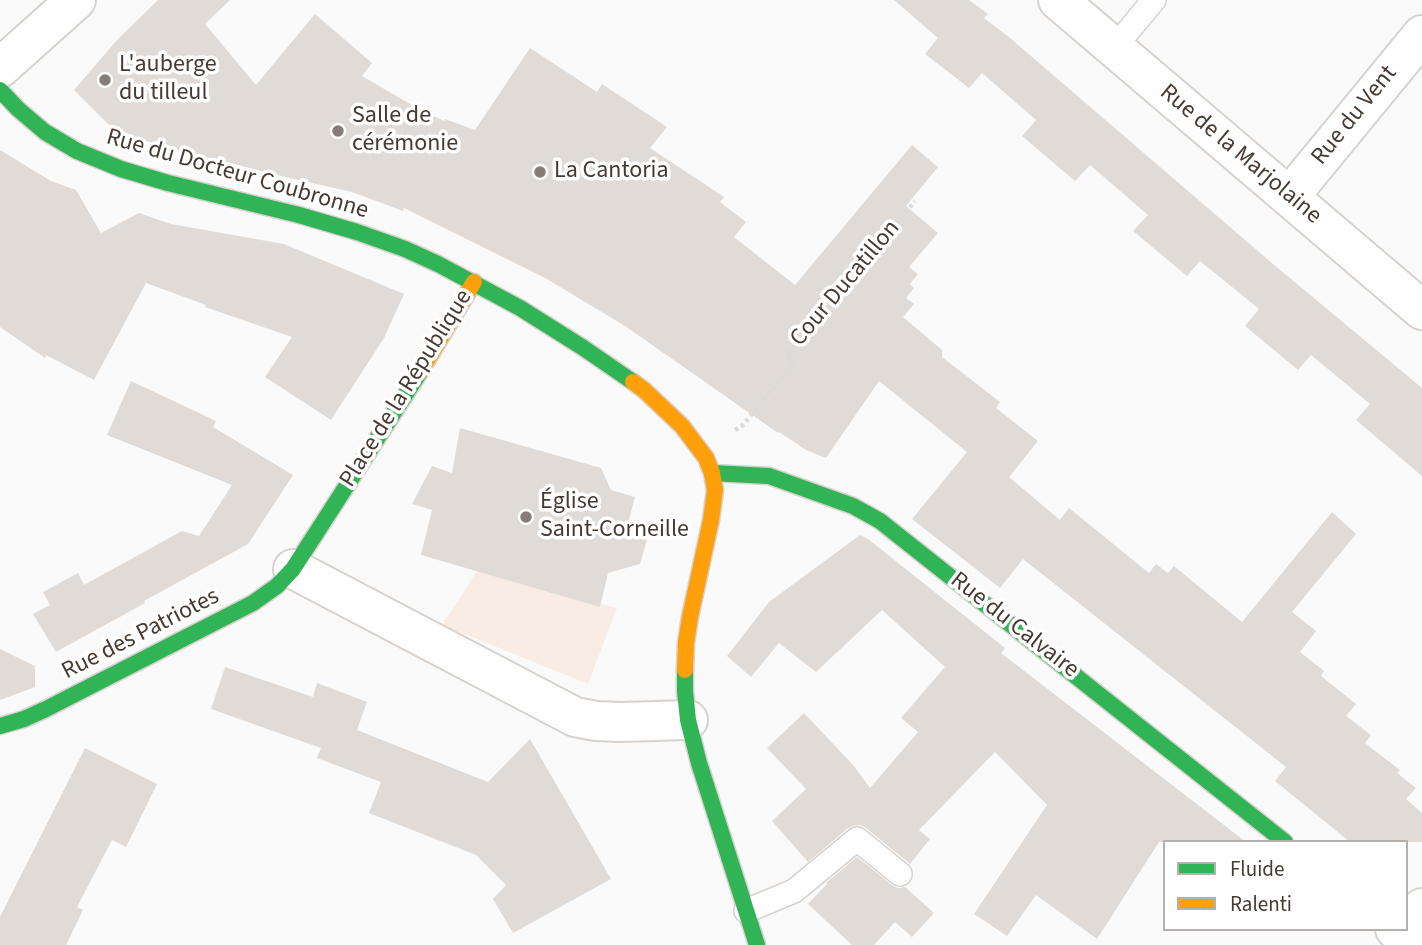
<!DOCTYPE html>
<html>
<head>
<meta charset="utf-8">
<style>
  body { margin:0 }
  #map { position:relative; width:1422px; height:945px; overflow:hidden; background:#fafafa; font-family:"Source Sans 3",sans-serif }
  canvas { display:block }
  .legend { position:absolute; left:1163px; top:840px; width:245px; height:91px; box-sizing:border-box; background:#fff; border:2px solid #b5b0ad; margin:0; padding:9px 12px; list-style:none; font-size:21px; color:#473a32 }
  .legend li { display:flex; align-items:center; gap:14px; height:35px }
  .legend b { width:35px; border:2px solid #b5b0ad }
</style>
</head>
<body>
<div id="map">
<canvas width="1422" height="945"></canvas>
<ul class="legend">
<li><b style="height:9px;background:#30b455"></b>Fluide</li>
<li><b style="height:9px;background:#ff9f0a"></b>Ralenti</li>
</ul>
</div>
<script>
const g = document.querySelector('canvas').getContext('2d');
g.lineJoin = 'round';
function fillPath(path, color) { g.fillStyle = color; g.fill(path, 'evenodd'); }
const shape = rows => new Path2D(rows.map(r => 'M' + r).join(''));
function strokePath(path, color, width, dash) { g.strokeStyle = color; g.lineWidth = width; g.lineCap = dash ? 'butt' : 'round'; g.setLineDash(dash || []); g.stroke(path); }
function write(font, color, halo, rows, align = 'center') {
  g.font = font + ' "Source Sans 3",sans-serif'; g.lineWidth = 7; g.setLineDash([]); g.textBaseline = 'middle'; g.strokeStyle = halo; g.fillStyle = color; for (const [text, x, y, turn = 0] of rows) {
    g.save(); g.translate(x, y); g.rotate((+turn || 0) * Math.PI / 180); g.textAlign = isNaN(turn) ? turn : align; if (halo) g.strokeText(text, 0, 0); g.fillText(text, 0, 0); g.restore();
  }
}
fillPath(shape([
  [477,571,617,608,588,684,442,625]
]), '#f8ece5');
fillPath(shape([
  [158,0,230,0,205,24,256,85,315,14,372,63,362,76,412,105,444,121,445,119,475,130,530,48,597,92,602,84,667,127,650,148,724,197,720,202,746,222,734,237,795,285,912,145,938,167,906,206,938,233,909,267,918,274,910,284,914,288,906,298,914,304,903,317,942,350,942,357,1000,402,996,408,1038,441,1009,477,1060,520,1069,508,1149,573,1156,564,1168,573,1174,566,1242,622,1332,512,1356,534,1292,612,1316,631,1300,652,1324,671,1321,676,1356,704,1346,716,1371,735,1365,743,1400,770,1397,773,1416,788,1406,799,1422,813,1422,842,1350,842,1275,781,1286,767,1023,559,1000,588,912,519,967,452,879,381,826,458,806,450,779,432,778,433,625,326,547,279,404,208,403,211,352,192,277,175,157,145,111,127,74,90,117,40],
  [894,0,969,0,988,14,984,18,1010,38,1273,264,1422,388,1422,476,1356,420,1370,404,1345,383,1311,355,1298,370,1245,326,1259,309,1200,261,1187,276,1133,231,1148,215,1090,165,1075,181,1022,136,1036,120,982,73,969,88,925,54,938,38],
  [0,150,51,181,76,190,101,233,139,213,171,224,284,244,404,294,384,338,331,420,265,377,292,337,205,307,206,305,146,283,94,380,46,355,45,358,0,327],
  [131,381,216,421,213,427,293,475,248,544,144,601,145,603,56,652,33,614,50,605,43,592,78,573,84,585,182,531,199,536,232,485,107,435],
  [460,428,601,468,611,490,635,497,629,520,647,540,640,564,608,573,600,607,421,555,432,510,412,504,432,466,452,473],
  [860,535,868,539,1005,648,1001,653,1246,842,1159,842,1097,939,1036,895,1007,936,974,914,1047,805,995,752,919,830,930,839,910,864,866,828,860,825,853,826,848,828,808,862,772,821,806,789,767,748,804,713,854,766,870,788,918,732,901,718,945,667,882,610,816,672,779,643,751,677,727,656,769,602],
  [0,649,35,666,35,687,0,700],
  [225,667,313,697,317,683,367,702,357,730,488,782,530,739,611,879,513,933,493,899,506,885,476,855,369,813,381,782,317,758,321,748,211,709],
  [85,748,157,784,126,847,112,840,77,907,83,910,66,945,0,945,0,917],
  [857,857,892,885,898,888,905,887,934,913,912,937,895,922,874,945,852,945,808,904,827,884,826,883]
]), '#e1dbd7');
const lane = shape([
  [1114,48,1154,0],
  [746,911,794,891,857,839,900,874]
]);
const street = shape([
  [1058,0,1422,310],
  [0,68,76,0],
  [1289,197,1422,35],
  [293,569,575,717,596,721,621,722,688,720],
  [1406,920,1422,908],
  [1395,929,1412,945]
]);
const fast = shape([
  [0,90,18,109,45,132,77,151,121,169,168,183,299,215,357,232,405,249,438,264,520,308,582,347,633,382],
  [712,473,769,476,853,506,880,521,1285,842],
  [685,670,685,691,688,720,699,763,757,945],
  [0,726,24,719,46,709,253,603,277,586,293,569,420,372]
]);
const slow = shape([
  [420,372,474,282],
  [633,382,644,390,682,426,706,458,712,473,715,490,711,520,690,617,686,643,685,670]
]);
strokePath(lane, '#d8d2ce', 26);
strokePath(street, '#d8d2ce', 42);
strokePath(fast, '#d8d2ce', 19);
strokePath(slow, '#d8d2ce', 19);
strokePath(shape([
  [735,430,743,425,795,361,787,355,915,201]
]), '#dbdad9', 4.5, [3.5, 3.5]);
strokePath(lane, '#fefefe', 23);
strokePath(street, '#fefefe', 38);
strokePath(fast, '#30b455', 16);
strokePath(slow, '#ff9f0a', 16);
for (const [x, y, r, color] of [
  [105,80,7,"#867d78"],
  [338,131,7,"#867d78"],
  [540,172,7,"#867d78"],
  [526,517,7,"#867d78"]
]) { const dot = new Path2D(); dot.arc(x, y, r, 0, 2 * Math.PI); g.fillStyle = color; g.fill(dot); strokePath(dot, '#fff', 2.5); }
write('24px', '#473a32', '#fff', [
  ["L'auberge",119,66],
  ["du tilleul",119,94],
  ["Salle de",352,117],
  ["cérémonie",352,145],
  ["La Cantoria",554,172],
  ["Église",540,503],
  ["Saint-Corneille",540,531]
], 'left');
write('24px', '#473a32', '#fff', [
  ["Rue du Vent",1355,116,-51],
  ["Rue de la Marjolaine",1240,155,40],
  ["Rue du Docteur Coubronne",237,175,16],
  ["Cour Ducatillon",846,284,-50],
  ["Place de la République",407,389,-58],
  ["Rue du Calvaire",1014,626,38],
  ["Rue des Patriotes",141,635,-27]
]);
</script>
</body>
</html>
